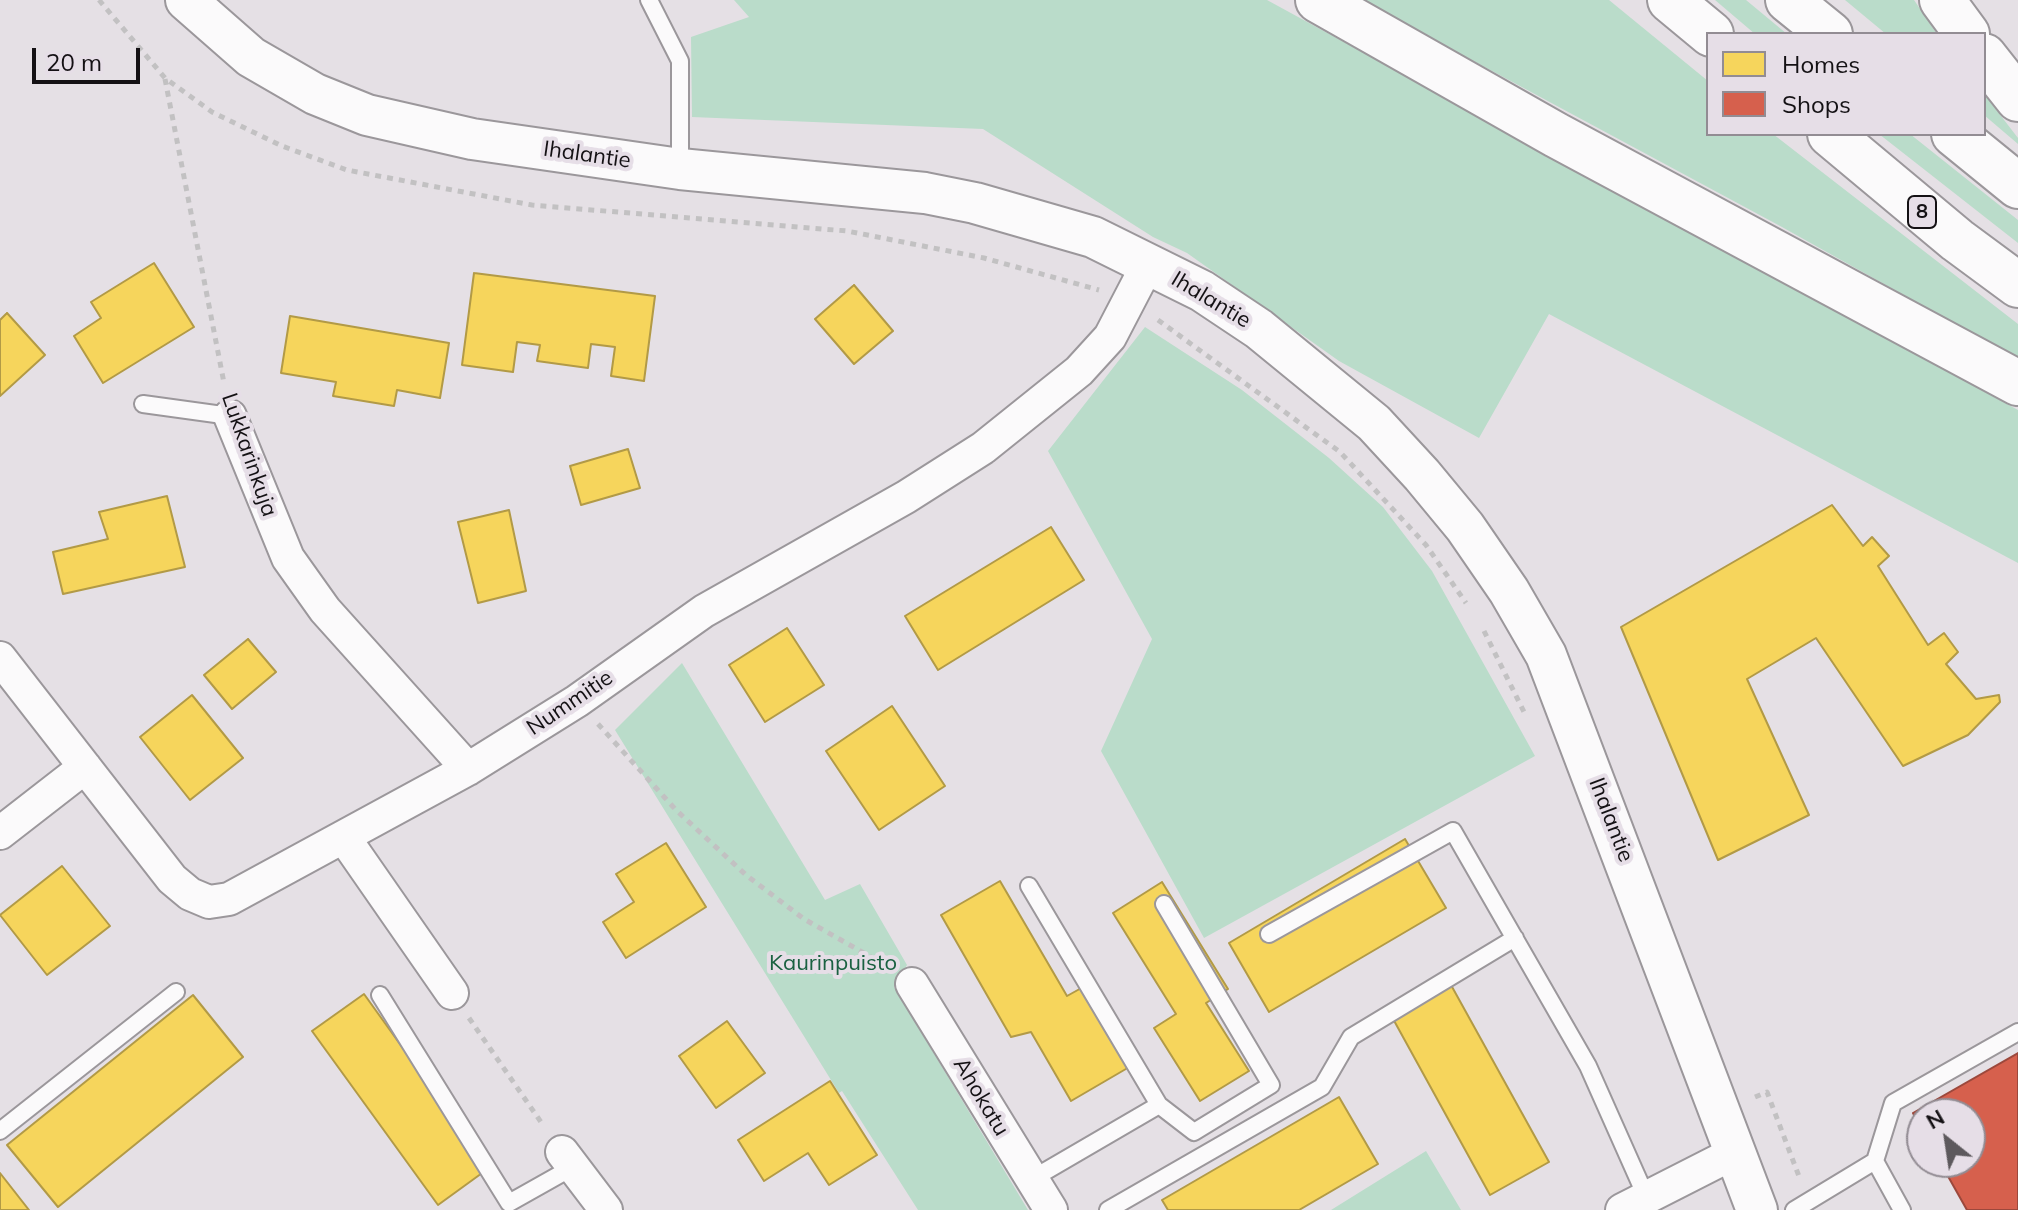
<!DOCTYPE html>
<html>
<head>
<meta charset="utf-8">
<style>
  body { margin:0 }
  #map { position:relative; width:2018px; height:1210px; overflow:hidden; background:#e5e0e5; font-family:Mulish,sans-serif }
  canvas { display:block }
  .legend { position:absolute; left:1706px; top:32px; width:280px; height:104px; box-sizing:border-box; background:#e6dee7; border:2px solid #928c93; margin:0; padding:10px 14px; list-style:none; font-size:24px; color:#141114 }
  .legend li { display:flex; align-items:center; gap:16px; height:40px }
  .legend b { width:40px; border:2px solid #928c93 }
  .north { position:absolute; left:1906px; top:1098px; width:80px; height:80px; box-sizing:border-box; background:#e6dee7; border:2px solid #928c93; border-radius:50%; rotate:330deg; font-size:22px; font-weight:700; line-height:32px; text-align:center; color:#141114 }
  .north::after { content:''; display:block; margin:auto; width:28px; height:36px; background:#5d595d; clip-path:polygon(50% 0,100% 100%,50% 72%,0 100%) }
  .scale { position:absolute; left:32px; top:48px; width:108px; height:36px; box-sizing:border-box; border:4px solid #141114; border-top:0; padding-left:10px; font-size:24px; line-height:28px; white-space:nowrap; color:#141114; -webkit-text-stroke:6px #e6dee7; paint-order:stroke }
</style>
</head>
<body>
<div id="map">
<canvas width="2018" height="1210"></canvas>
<ul class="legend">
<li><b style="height:22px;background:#f6d55c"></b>Homes</li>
<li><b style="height:22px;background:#d6604d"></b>Shops</li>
</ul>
<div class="north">N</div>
<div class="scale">20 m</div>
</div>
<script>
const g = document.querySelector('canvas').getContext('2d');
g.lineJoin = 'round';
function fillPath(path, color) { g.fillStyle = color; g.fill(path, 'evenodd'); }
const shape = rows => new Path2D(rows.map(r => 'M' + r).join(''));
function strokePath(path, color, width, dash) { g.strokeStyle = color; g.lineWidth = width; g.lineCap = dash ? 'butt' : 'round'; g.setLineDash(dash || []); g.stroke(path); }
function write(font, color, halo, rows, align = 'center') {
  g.font = font + ' Mulish,sans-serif'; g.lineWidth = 8; g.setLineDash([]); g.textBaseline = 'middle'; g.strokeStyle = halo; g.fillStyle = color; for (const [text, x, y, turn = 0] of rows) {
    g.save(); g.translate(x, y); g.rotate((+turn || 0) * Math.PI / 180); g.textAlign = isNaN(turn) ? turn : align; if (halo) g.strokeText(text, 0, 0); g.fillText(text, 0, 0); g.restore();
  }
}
fillPath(shape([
  [734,0,1267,0,2018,410,2018,563,1549,314,1479,438,1339,361,1187,253,1153,237,983,129,692,117,691,37,749,17],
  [1360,0,1609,0,1708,81,1708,134,1773,134,2018,324,2018,359,1782,227],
  [1715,0,1746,0,1787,34,1755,34],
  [1845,0,1914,0,1937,34,1886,34],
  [1984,94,2018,138,2018,144,1984,115],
  [1879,134,1910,134,2018,220,2018,243],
  [1145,327,1242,390,1329,458,1383,507,1432,571,1535,756,1204,938,1101,751,1152,639,1048,451],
  [682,663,825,900,860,884,907,965,894,987,1028,1210,918,1210,842,1091,839,1093,615,730],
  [1426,1151,1461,1210,1331,1210]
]), '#badcca');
const homes = shape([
  [154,263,194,327,103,383,74,336,101,318,91,302,154,263],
  [474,273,655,296,644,381,611,376,615,347,591,344,588,368,537,361,540,345,517,342,513,372,462,365,474,273],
  [854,285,893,331,854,364,815,319,854,285],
  [7,313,45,355,0,396,0,320,7,313],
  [290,316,449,343,440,398,397,390,394,406,333,396,336,382,281,373,290,316],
  [628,449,640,488,581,505,570,466,628,449],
  [167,496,185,567,63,594,53,552,108,539,99,512,167,496],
  [1832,505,1863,546,1872,537,1889,556,1878,566,1928,645,1944,633,1958,652,1946,664,1976,699,1999,695,2000,702,1968,735,1903,766,1816,638,1747,679,1809,815,1718,860,1621,627,1832,505],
  [509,510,526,591,478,603,458,522,509,510],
  [1051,527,1084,580,938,670,905,616,1051,527],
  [787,628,824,685,765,722,729,665,787,628],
  [248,639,276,672,232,709,204,675,248,639],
  [192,695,243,758,190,800,140,737,192,695],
  [892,706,945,786,879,830,826,751,892,706],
  [1405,839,1446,908,1269,1012,1229,943,1405,839],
  [666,843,706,907,626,958,603,922,634,902,616,874,666,843],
  [62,866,110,926,47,975,0,915,62,866],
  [1000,881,1067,996,1085,986,1131,1066,1071,1101,1031,1032,1011,1037,941,915,1000,881],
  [1162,882,1228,989,1206,1003,1249,1071,1200,1101,1154,1028,1176,1014,1113,913,1162,882],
  [1451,985,1549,1162,1490,1195,1392,1017,1451,985],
  [364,994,489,1168,438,1205,312,1031,364,994],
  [193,995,243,1057,58,1207,7,1145,193,995],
  [727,1021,765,1073,716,1108,679,1056,727,1021],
  [830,1081,877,1155,829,1185,808,1153,764,1181,738,1140,830,1081],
  [1339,1097,1378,1164,1299,1210,1168,1210,1162,1200,1339,1097],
  [0,1173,29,1210,0,1210,0,1173]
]);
fillPath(homes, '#f6d55c');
strokePath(homes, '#b29a46', 2);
const shops = shape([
  [2018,1053,2018,1210,1967,1210,1940,1162,1970,1162,1970,1114,1922,1114,1922,1130,1913,1113,2018,1053]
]);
fillPath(shops, '#d6604d');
strokePath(shops, '#9c483c', 2);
const service = shape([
  [649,0,680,61,680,169],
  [143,404,230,416],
  [1029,886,1159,1105,1194,1132,1271,1085,1164,904],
  [1269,934,1453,831,1588,1066,1648,1201],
  [380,995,509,1203,573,1167],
  [0,1131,176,992],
  [1875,1161,1902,1210],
  [1032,1179,1159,1105],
  [1108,1210,1322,1087,1351,1037,1515,938],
  [1794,1210,1875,1161,1893,1103,2018,1032]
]);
const minor = shape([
  [230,416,288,558,325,610,468,769],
  [0,658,172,879,190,894,209,902,229,899,468,769,577,701,704,611,906,497,983,448,1079,371,1110,337,1148,264],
  [0,833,85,767],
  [345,839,452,993],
  [912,984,1051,1210],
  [562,1152,606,1210],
  [1622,1210,1736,1152]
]);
const tertiary = shape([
  [186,0,251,57,315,94,367,115,472,139,680,169,925,193,975,203,1093,237,1202,291,1259,329,1374,423,1422,475,1465,527,1509,591,1546,655,1757,1210]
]);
const motorway = shape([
  [1318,0,1556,135,2018,383],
  [1670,0,1711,34],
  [1788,0,1830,34],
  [1942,0,1967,34],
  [1984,56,2018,99],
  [1830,134,1957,240,2018,285],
  [1954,134,2018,186]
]);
strokePath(service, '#9b979b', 20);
strokePath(minor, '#9b979b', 36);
strokePath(tertiary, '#9b979b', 44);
strokePath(motorway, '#9b979b', 48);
strokePath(shape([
  [99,0,165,78,212,112,282,146,347,170,532,205,847,231,984,258,1099,290],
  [165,79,224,383],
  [1158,320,1340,452,1426,545,1466,603],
  [1484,631,1524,712],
  [598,724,676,810,746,875,804,919,885,965],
  [469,1018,543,1125],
  [1755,1097,1767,1092,1800,1179]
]), '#c2c1c2', 5, [6, 6]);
strokePath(service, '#fbfafb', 16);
strokePath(minor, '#fbfafb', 32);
strokePath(tertiary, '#fbfafb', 40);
strokePath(motorway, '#fbfafb', 44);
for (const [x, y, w] of [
  [1922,212,28]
]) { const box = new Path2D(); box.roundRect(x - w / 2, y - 16, w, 32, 6); g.fillStyle = '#e6dee7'; g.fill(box); strokePath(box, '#141114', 2); }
write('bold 20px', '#141114', null, [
  ["8",1922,212]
]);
write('22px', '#141114', '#e6dee7', [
  ["Ihalantie",587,155,8],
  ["Ihalantie",1211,300,31],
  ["Lukkarinkuja",249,455,71],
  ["Nummitie",570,703,-34],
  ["Ihalantie",1611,820,69],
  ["Ahokatu",981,1097,59]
]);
write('22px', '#1a6141', '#e6dee7', [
  ["Kaurinpuisto",833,963]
]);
</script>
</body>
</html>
